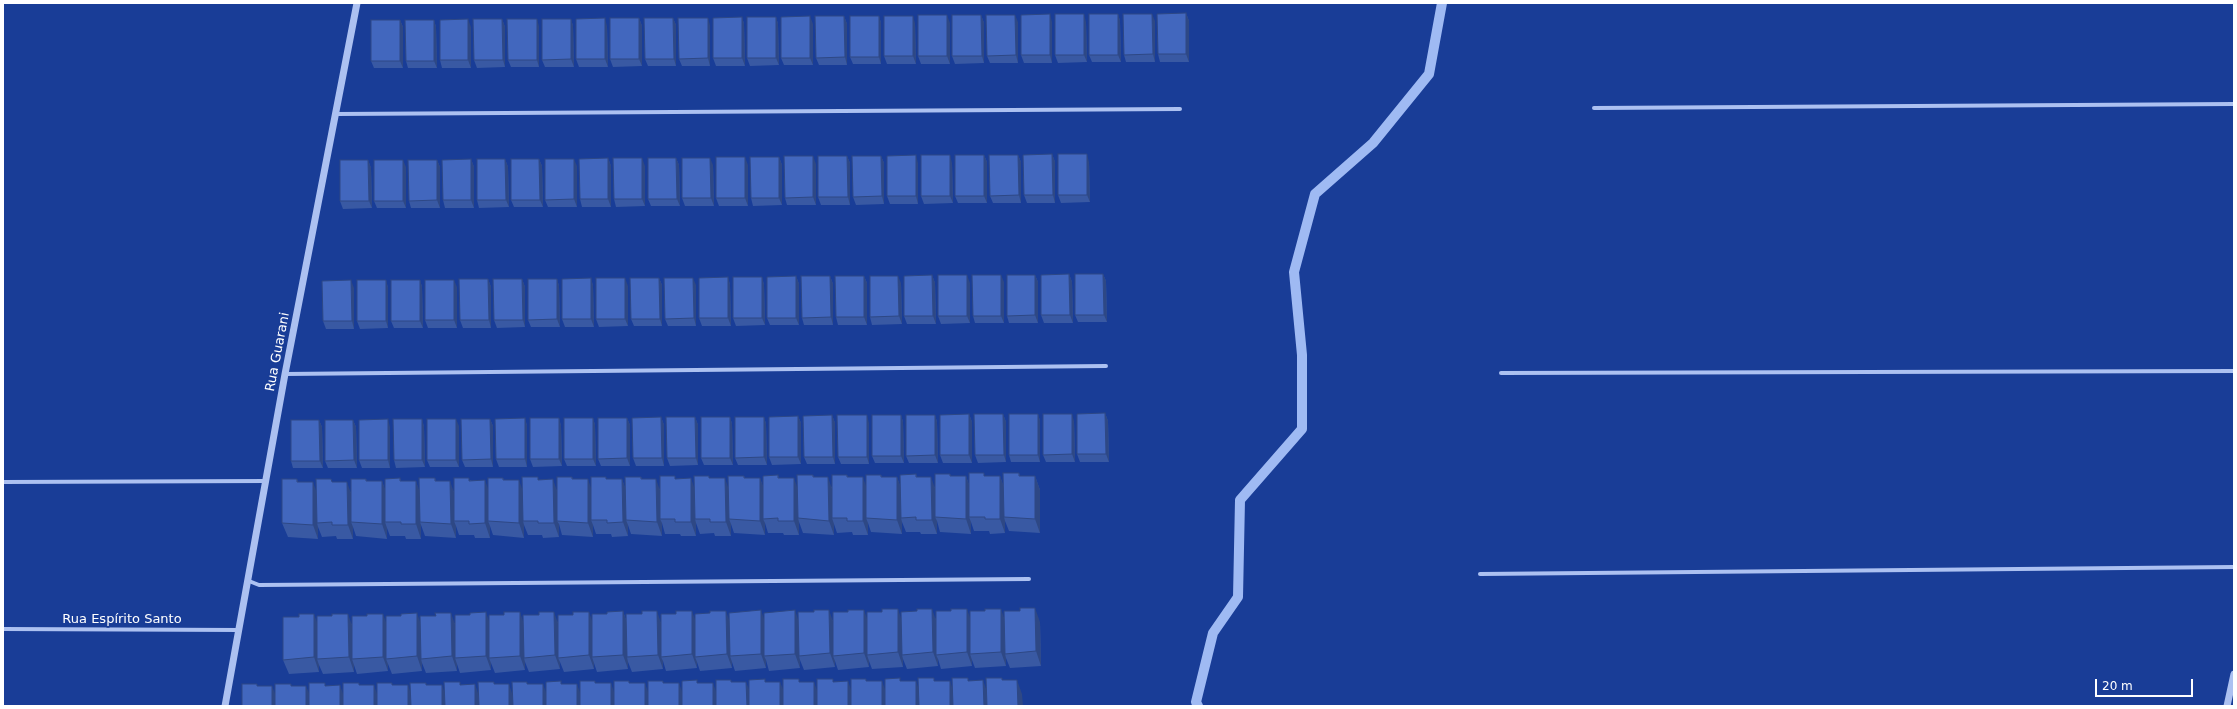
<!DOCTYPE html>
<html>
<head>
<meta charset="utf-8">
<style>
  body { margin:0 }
  #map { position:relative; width:2237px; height:709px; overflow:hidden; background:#193d97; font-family:"DejaVu Sans",sans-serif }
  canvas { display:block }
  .frame { position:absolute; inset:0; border:4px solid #fff; pointer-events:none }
  .scale { position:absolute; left:2095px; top:679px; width:98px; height:18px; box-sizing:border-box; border:2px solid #fff; border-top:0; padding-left:5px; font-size:12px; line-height:14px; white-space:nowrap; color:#fff; -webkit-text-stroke:3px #193d97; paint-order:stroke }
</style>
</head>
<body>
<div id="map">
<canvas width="2237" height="709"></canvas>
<div class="frame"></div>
<div class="scale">20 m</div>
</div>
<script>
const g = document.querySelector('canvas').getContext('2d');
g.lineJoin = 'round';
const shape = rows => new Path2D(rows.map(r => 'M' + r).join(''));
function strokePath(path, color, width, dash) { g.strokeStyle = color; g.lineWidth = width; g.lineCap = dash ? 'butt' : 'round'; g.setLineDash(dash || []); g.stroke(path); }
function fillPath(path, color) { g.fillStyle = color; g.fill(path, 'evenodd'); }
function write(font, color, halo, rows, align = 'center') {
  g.font = font + ' "DejaVu Sans",sans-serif'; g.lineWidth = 3.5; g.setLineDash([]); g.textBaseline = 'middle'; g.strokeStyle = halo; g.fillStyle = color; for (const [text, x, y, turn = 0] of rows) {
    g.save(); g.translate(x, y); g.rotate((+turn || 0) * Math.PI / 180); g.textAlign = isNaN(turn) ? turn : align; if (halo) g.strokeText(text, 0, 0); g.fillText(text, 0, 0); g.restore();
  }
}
strokePath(shape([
  [1198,706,1196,702,1213,633,1238,597,1240,500,1302,429,1302,355,1294,272,1315,194,1373,143,1429,74,1442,3]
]), '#9fbaf3', 10);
strokePath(shape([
  [1594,108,2234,104],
  [336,114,1180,109],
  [1501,373,2234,371],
  [285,374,1106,366],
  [3,482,266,481],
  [1480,574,2234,567],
  [249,581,259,585,1029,579],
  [3,629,240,630]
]), '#acc1f1', 4);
strokePath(shape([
  [225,706,285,374,357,3],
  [2227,706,2234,674]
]), '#acc1f1', 7);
fillPath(shape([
  [1186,13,1189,21,1189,62,1160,62,1158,54],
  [1118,14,1120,21,1121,62,1092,62,1089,55],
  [981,15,984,23,984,63,955,64,952,56],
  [844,16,847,24,847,65,819,65,816,58],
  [879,16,881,23,881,64,853,64,850,57],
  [742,17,744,24,745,66,716,66,713,58],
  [776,17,778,24,779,65,750,66,747,58],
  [639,18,642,26,642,66,613,67,610,59],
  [673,18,676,25,676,66,648,66,645,59],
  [502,19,505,27,505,67,477,68,474,60],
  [571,19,573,26,574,67,545,67,542,60],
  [400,20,403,27,403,68,374,68,371,61],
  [434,20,436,27,437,68,408,68,406,61],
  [1155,21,1155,62,1126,62,1124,55],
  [1018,22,1018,63,990,63,987,56],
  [1052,22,1052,63,1024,63,1021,55],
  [1086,22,1087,62,1058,63,1055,55],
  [915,23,916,64,887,64,884,56],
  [950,23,950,64,921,64,918,56],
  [813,24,813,65,784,65,781,58],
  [710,25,710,66,682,66,679,59],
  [539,26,539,67,511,67,508,60],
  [607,26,608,67,579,67,576,59],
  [471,27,471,68,442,68,440,60],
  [1052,154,1055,162,1055,203,1027,203,1024,195],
  [984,155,987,162,987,203,958,203,955,196],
  [1018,155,1021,162,1021,203,993,203,990,196],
  [847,156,850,163,850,205,821,205,818,197],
  [881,156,884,163,884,204,856,205,853,197],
  [779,157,782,165,782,205,753,206,751,198],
  [608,158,611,166,611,207,582,207,580,199],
  [676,158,679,165,680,206,651,206,648,199],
  [471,159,474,167,474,208,445,208,443,200],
  [505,159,508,167,509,207,479,208,477,200],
  [539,159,542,166,543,207,514,207,511,200],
  [368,160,371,168,372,208,343,209,340,201],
  [437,160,440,167,440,208,411,208,409,201],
  [1089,162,1090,202,1061,203,1058,195],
  [918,163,918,204,890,204,887,196],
  [952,163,953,203,924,204,921,196],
  [816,164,816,205,787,205,785,198],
  [713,165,714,206,685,206,682,198],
  [748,165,748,206,719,206,716,198],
  [577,166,577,207,548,207,545,200],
  [645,166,645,206,616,207,614,199],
  [406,167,406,208,377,208,374,201],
  [1069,274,1072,282,1073,323,1044,323,1041,315],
  [1103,274,1106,281,1107,322,1078,322,1075,315],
  [932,275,935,283,936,324,907,324,904,316],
  [1035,275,1038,282,1038,323,1009,323,1007,316],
  [796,276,799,284,799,325,770,325,767,318],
  [830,276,833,284,833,325,804,325,802,318],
  [864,276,867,283,867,325,838,325,836,317],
  [728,277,730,285,731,326,702,326,699,318],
  [762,277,764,285,765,325,736,326,733,318],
  [591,278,593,286,594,327,565,327,562,319],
  [659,278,662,285,662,326,634,326,631,319],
  [488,279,491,287,491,328,463,328,460,320],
  [522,279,525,287,525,327,497,328,494,320],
  [557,279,559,286,560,327,531,327,528,320],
  [386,280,388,288,388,328,360,329,357,321],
  [420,280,422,287,423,328,394,328,391,321],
  [1004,282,1004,323,975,323,973,316],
  [901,283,902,324,872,325,870,317],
  [970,283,970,323,941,324,938,316],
  [696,285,696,326,668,326,665,319],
  [628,286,628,326,599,327,596,319],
  [457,287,457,328,428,328,425,320],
  [354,288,354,329,326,329,323,321],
  [1105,413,1108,421,1109,462,1080,462,1077,454],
  [969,414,972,422,972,463,943,463,940,455],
  [1003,414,1006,422,1006,462,978,463,975,455],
  [1038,414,1040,421,1040,462,1011,462,1009,455],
  [832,415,835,423,835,464,807,464,804,457],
  [901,415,903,422,904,463,875,463,872,456],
  [935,415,937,422,938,463,909,463,906,456],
  [798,416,801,423,801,464,772,465,769,457],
  [661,417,664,425,664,466,636,466,633,458],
  [695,417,698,425,698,465,670,466,667,458],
  [730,417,732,424,733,465,704,465,701,458],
  [764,417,766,424,767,465,738,465,735,458],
  [525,418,527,426,527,467,499,467,496,459],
  [559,418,561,426,562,466,533,467,530,459],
  [593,418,595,425,596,466,567,466,564,459],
  [627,418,630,425,630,466,601,466,598,459],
  [422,419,424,427,425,467,396,468,394,460],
  [490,419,493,426,493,467,465,467,462,460],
  [319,420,322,427,323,468,293,468,291,461],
  [353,420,356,427,357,468,328,468,325,461],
  [1074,421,1075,462,1046,462,1043,455],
  [869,423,869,464,841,464,838,457],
  [459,426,459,467,430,467,427,460],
  [390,427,390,468,362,468,359,460],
  [1019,473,1020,476,1035,476,1040,490,1040,533,1009,531,1005,521,1005,533,990,534,989,531,974,531,971,522,971,534,940,532,937,521,937,534,921,534,920,532,906,532,902,522,902,534,871,532,868,523,868,535,853,535,852,532,837,533,834,524,834,535,803,533,799,522,799,535,784,535,783,533,768,533,765,523,765,535,734,533,731,524,731,536,715,536,714,533,700,534,696,523,696,536,681,536,680,534,665,534,662,523,662,536,631,534,628,525,628,536,612,537,611,534,596,534,593,525,593,537,562,535,559,524,559,537,543,538,542,535,528,535,524,525,524,538,493,535,490,526,490,538,475,538,474,535,459,535,456,526,456,538,425,536,421,525,421,539,406,539,405,536,390,536,387,528,387,539,356,536,353,527,353,539,337,539,336,536,322,537,318,527,318,539,288,537,282,523,297,479,298,482,316,492,331,479,332,482,351,492,366,479,367,481,382,481,385,490,400,478,401,481,416,481,419,492,435,478,436,481,454,491,470,480,488,489,503,478,504,480,522,489,539,480,557,490,572,477,573,479,591,490,607,479,622,479,625,488,641,477,642,479,660,489,676,479,694,489,710,478,728,487,744,476,745,478,760,478,763,487,778,475,779,478,797,488,813,475,814,477,832,487,847,475,848,477,866,486,881,475,882,477,897,477,900,486,916,474,917,477,935,487,950,474,951,476,966,476,969,485,985,476,1000,476,1003,485],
  [623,611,626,620,661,622,764,619,798,621,867,619,901,619,970,618,1004,617,1040,622,1041,666,1010,668,1006,658,1006,666,975,668,972,660,972,666,941,669,938,659,938,666,907,669,903,659,903,667,872,669,869,661,869,667,838,670,835,661,835,667,804,670,800,660,800,668,769,671,766,660,766,668,735,671,732,662,732,668,700,671,697,662,697,668,666,671,663,661,663,669,632,672,628,662,628,669,597,672,594,663,594,669,564,672,560,662,560,669,529,672,525,662,525,670,495,673,491,663,491,670,460,673,457,664,457,671,426,673,422,663,422,671,392,674,388,664,388,671,357,674,354,665,354,672,323,674,319,665,319,672,289,674,283,660,317,624,332,616,352,624,386,622,420,623,455,623,489,621,592,622,607,614]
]), '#3959a3');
fillPath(shape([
  [1186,13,1189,21,1189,62,1186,54],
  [1050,14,1052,22,1052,63,1050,55],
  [1084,14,1086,22,1087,62,1084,55],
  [1118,14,1120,21,1121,62,1118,55],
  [1152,14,1155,21,1155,62,1153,54],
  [947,15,950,23,950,64,947,56],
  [981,15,984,23,984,63,982,56],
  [1015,15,1018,22,1018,63,1016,55],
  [810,16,813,24,813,65,810,58],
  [844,16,847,24,847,65,845,57],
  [879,16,881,23,881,64,879,57],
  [913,16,915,23,916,64,913,56],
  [742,17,744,24,745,66,742,58],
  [776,17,778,24,779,65,776,58],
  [605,18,607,26,608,67,605,59],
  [639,18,642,26,642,66,639,59],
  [673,18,676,25,676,66,674,59],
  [708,18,710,25,710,66,708,58],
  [468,19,471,27,471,68,468,60],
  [502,19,505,27,505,67,503,60],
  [537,19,539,26,539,67,537,60],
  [571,19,573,26,574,67,571,59],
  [400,20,403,27,403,68,400,61],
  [434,20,436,27,437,68,434,61],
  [1052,154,1055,162,1055,203,1053,195],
  [1087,154,1089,162,1090,202,1087,195],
  [916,155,918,163,918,204,916,196],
  [950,155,952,163,953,203,950,196],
  [984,155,987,162,987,203,984,196],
  [1018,155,1021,162,1021,203,1019,195],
  [813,156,816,164,816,205,813,197],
  [847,156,850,163,850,205,848,197],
  [881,156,884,163,884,204,882,196],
  [745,157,748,165,748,206,745,198],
  [779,157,782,165,782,205,779,198],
  [608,158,611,166,611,207,608,199],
  [642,158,645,166,645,206,642,199],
  [676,158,679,165,680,206,677,199],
  [710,158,713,165,714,206,711,198],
  [471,159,474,167,474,208,471,200],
  [505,159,508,167,509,207,506,200],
  [539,159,542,166,543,207,540,200],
  [574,159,577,166,577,207,574,199],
  [368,160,371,168,372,208,369,201],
  [403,160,406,167,406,208,403,201],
  [437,160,440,167,440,208,437,200],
  [1069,274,1072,282,1073,323,1070,315],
  [1103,274,1106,281,1107,322,1104,315],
  [932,275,935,283,936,324,933,316],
  [967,275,970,283,970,323,967,316],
  [1001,275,1004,282,1004,323,1001,316],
  [1035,275,1038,282,1038,323,1035,315],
  [796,276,799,284,799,325,796,318],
  [830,276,833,284,833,325,831,317],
  [864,276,867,283,867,325,864,317],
  [898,276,901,283,902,324,899,316],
  [728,277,730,285,731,326,728,318],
  [762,277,764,285,765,325,762,318],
  [591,278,593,286,594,327,591,319],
  [625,278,628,286,628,326,625,319],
  [659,278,662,285,662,326,660,319],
  [693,278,696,285,696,326,694,318],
  [488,279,491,287,491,328,489,320],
  [522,279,525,287,525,327,523,320],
  [557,279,559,286,560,327,557,319],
  [351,280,354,288,354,329,352,321],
  [386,280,388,288,388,328,386,321],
  [420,280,422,287,423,328,420,321],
  [454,280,457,287,457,328,454,320],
  [1105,413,1108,421,1109,462,1106,454],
  [969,414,972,422,972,463,969,455],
  [1003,414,1006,422,1006,462,1004,455],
  [1038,414,1040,421,1040,462,1038,455],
  [1072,414,1074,421,1075,462,1072,454],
  [832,415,835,423,835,464,833,457],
  [867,415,869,423,869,464,867,457],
  [901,415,903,422,904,463,901,456],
  [935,415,937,422,938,463,935,455],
  [798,416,801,423,801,464,798,457],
  [661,417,664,425,664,466,662,458],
  [695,417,698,425,698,465,696,458],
  [730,417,732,424,733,465,730,458],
  [764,417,766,424,767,465,764,457],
  [525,418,527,426,527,467,525,459],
  [559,418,561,426,562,466,559,459],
  [593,418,595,425,596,466,593,459],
  [627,418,630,425,630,466,627,458],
  [388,419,390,427,390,468,388,460],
  [422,419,424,427,425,467,422,460],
  [456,419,459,426,459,467,456,460],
  [490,419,493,426,493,467,491,459],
  [319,420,322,427,323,468,320,461],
  [353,420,356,427,357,468,354,460],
  [966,476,971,491,969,517,971,522,971,534,966,519],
  [1000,476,1005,490,1004,517,1005,521,1005,533,1000,519],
  [1035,476,1040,490,1040,533,1035,519],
  [828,477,833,492,832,518,834,524,834,535,829,521],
  [863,477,868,492,866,518,868,523,868,535,863,521],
  [897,477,902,491,901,518,902,522,902,534,897,520],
  [931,477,936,491,935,517,937,521,937,534,932,520],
  [691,478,696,493,695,519,696,523,696,536,691,522],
  [725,478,730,493,729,519,731,524,731,536,726,522],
  [760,478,765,492,763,519,765,523,765,535,760,521],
  [794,478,799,492,798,518,799,522,799,535,794,521],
  [553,479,558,494,557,521,559,524,559,537,554,523],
  [588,479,593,494,591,520,593,525,593,537,588,523],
  [622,479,627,493,626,520,628,525,628,536,623,522],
  [656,479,661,493,660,519,662,523,662,536,657,522],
  [485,480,490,494,488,521,490,526,490,538,485,523],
  [519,480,524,494,523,521,524,525,524,538,519,523],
  [382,481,387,495,385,522,387,528,387,539,382,524],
  [416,481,421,495,420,522,421,525,421,539,416,524],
  [450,481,455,495,454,521,456,526,456,538,451,524],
  [313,482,318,496,317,523,318,527,318,539,313,525],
  [347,482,352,496,351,522,353,527,353,539,348,525],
  [1035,608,1040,622,1041,666,1036,651],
  [898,609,903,624,902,655,903,659,903,667,898,652],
  [932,609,937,623,936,655,938,659,938,666,933,652],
  [967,609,972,623,970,654,972,660,972,666,967,652],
  [1001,609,1006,623,1005,654,1006,658,1006,666,1001,652],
  [761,610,766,625,764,656,766,660,766,668,761,654],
  [795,610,800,625,799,656,800,660,800,668,795,654],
  [829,610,834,624,833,656,835,661,835,667,830,653],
  [864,610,869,624,867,655,869,661,869,667,864,653],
  [623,611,628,626,627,657,628,662,628,669,623,655],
  [657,611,662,626,661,657,663,661,663,669,658,655],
  [692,611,697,625,695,657,697,662,697,668,692,654],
  [726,611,731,625,730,656,732,662,732,668,727,654],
  [486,612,491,627,489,658,491,663,491,670,486,656],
  [520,612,525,627,524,658,525,662,525,670,520,656],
  [554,612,559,626,558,658,560,662,560,669,555,655],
  [589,612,594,626,592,657,594,663,594,669,589,655],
  [417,613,422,627,421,659,422,663,422,671,417,656],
  [451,613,456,627,455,658,457,664,457,671,452,656],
  [314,614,319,628,317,659,319,665,319,672,314,657],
  [348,614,353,628,352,659,354,665,354,672,349,657],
  [383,614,388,628,386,659,388,664,388,671,383,657],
  [983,680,988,694,989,706,984,706],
  [1017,680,1022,694,1023,706,1018,706],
  [848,681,853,695,853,706,848,706],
  [882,681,887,695,887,706,882,706],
  [916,681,921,695,921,706,916,706],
  [950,681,955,695,955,706,950,706],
  [746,682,752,696,752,706,747,706],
  [780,682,786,696,786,706,780,706],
  [814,682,819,696,819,706,814,706],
  [611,683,616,698,616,706,611,706],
  [645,683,650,698,650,706,645,706],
  [679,683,684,697,684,706,679,706],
  [713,683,718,697,718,706,713,706],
  [475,684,480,699,480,706,475,706],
  [509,684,514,699,514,706,509,706],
  [543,684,548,698,548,706,543,706],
  [577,684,582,698,582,706,577,706],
  [340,685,345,700,345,706,340,706],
  [374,685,379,700,379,706,374,706],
  [408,685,413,699,413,706,408,706],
  [442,685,447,699,447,706,442,706],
  [272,686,278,701,278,706,272,706],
  [306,686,312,700,312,706,306,706]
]), '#2e4885');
const building = shape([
  [1186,13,1186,54,1158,54,1157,14,1186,13],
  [1050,14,1050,55,1021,55,1021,15,1050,14],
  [1055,14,1084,14,1084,55,1055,55,1055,14],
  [1089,14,1118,14,1118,55,1089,55,1089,14],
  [1123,14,1152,14,1153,54,1124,55,1123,14],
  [918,15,947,15,947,56,918,56,918,15],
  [952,15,981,15,982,56,952,56,952,15],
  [986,15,1015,15,1016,55,987,56,986,15],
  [810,16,810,58,781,58,781,17,810,16],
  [815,16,844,16,845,57,816,58,815,16],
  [850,16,879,16,879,57,850,57,850,16],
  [884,16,913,16,913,56,884,56,884,16],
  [742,17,742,58,713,58,713,18,742,17],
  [747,17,776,17,776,58,747,58,747,17],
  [605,18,605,59,576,59,576,19,605,18],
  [610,18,639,18,639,59,610,59,610,18],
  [644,18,673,18,674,59,645,59,644,18],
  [678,18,708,18,708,58,679,59,678,18],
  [468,19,468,60,440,60,440,20,468,19],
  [473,19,502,19,503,60,474,60,473,19],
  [507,19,537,19,537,60,508,60,507,19],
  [542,19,571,19,571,59,542,60,542,19],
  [371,20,400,20,400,61,371,61,371,20],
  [405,20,434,20,434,61,406,61,405,20],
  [1052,154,1053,195,1024,195,1023,155,1052,154],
  [1058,154,1087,154,1087,195,1058,195,1058,154],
  [916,155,916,196,887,196,887,156,916,155],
  [921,155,950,155,950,196,921,196,921,155],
  [955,155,984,155,984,196,955,196,955,155],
  [989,155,1018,155,1019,195,990,196,989,155],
  [784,156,813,156,813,197,785,198,784,156],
  [818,156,847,156,848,197,818,197,818,156],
  [852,156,881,156,882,196,853,197,852,156],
  [716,157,745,157,745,198,716,198,716,157],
  [750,157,779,157,779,198,751,198,750,157],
  [608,158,608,199,580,199,579,159,608,158],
  [613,158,642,158,642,199,614,199,613,158],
  [648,158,676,158,677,199,648,199,648,158],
  [682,158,710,158,711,198,682,198,682,158],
  [471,159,471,200,443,200,442,160,471,159],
  [477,159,505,159,506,200,477,200,477,159],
  [511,159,539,159,540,200,511,200,511,159],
  [545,159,574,159,574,199,545,200,545,159],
  [340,160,368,160,369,201,340,201,340,160],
  [374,160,403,160,403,201,374,201,374,160],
  [408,160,437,160,437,200,409,201,408,160],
  [1069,274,1070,315,1041,315,1041,275,1069,274],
  [1075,274,1103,274,1104,315,1075,315,1075,274],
  [932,275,933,316,904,316,904,276,932,275],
  [938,275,967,275,967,316,938,316,938,275],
  [972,275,1001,275,1001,316,973,316,972,275],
  [1007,275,1035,275,1035,315,1007,316,1007,275],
  [796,276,796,318,767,318,767,277,796,276],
  [801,276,830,276,831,317,802,318,801,276],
  [835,276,864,276,864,317,836,317,835,276],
  [870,276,898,276,899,316,870,317,870,276],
  [728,277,728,318,699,318,699,278,728,277],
  [733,277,762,277,762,318,733,318,733,277],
  [591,278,591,319,562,319,562,279,591,278],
  [596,278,625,278,625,319,596,319,596,278],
  [630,278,659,278,660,319,631,319,630,278],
  [664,278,693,278,694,318,665,319,664,278],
  [459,279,488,279,489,320,460,320,459,279],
  [493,279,522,279,523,320,494,320,493,279],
  [528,279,557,279,557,319,528,320,528,279],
  [351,280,352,321,323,321,322,281,351,280],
  [357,280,386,280,386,321,357,321,357,280],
  [391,280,420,280,420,321,391,321,391,280],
  [425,280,454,280,454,320,425,320,425,280],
  [1105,413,1106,454,1077,454,1077,414,1105,413],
  [969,414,969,455,940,455,940,415,969,414],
  [974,414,1003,414,1004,455,975,455,974,414],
  [1009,414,1038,414,1038,455,1009,455,1009,414],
  [1043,414,1072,414,1072,454,1043,455,1043,414],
  [832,415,833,457,804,457,803,416,832,415],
  [837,415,867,415,867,457,838,457,837,415],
  [872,415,901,415,901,456,872,456,872,415],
  [906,415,935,415,935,455,906,456,906,415],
  [798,416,798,457,769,457,769,417,798,416],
  [661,417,662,458,633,458,632,418,661,417],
  [666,417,695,417,696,458,667,458,666,417],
  [701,417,730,417,730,458,701,458,701,417],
  [735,417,764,417,764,457,735,458,735,417],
  [525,418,525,459,496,459,495,419,525,418],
  [530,418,559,418,559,459,530,459,530,418],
  [564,418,593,418,593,459,564,459,564,418],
  [598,418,627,418,627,458,598,459,598,418],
  [388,419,388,460,359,460,359,420,388,419],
  [393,419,422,419,422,460,394,460,393,419],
  [427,419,456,419,456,460,427,460,427,419],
  [461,419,490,419,491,459,462,460,461,419],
  [291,420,319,420,320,461,291,461,291,420],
  [325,420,353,420,354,460,325,461,325,420],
  [969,473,984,473,984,476,1000,476,1000,519,985,519,985,517,969,517,969,473],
  [1003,473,1019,473,1019,476,1035,476,1035,519,1004,517,1003,473],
  [916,474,916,477,931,477,932,520,916,520,916,517,901,518,900,475,916,474],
  [935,474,950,474,950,476,966,476,966,519,935,517,935,474],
  [778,475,778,478,794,478,794,521,778,521,778,518,763,519,763,476,778,475],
  [797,475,813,475,813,477,828,477,829,521,798,518,797,475],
  [832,475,847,475,847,477,863,477,863,521,847,521,847,518,832,518,832,475],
  [866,475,881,475,881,477,897,477,897,520,866,518,866,475],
  [660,476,675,476,675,479,691,478,691,522,675,522,675,519,660,519,660,476],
  [694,476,709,476,709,478,725,478,726,522,710,522,710,519,695,519,694,476],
  [728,476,744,476,744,478,760,478,760,521,729,519,728,476],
  [522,477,538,477,538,480,553,479,554,523,538,523,538,521,523,521,522,477],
  [557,477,572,477,572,479,588,479,588,523,557,521,557,477],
  [591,477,606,477,606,479,622,479,623,522,607,523,607,520,591,520,591,477],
  [625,477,641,477,641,479,656,479,657,522,626,520,625,477],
  [400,478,400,481,416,481,416,524,401,524,401,522,385,522,385,479,400,478],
  [419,478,435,478,435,481,450,481,451,524,420,522,419,478],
  [454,478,469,478,469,481,485,480,485,523,469,524,469,521,454,521,454,478],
  [488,478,503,478,503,480,519,480,519,523,488,521,488,478],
  [282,479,297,479,297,482,313,482,313,525,282,523,282,479],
  [316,479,331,479,332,482,347,482,348,525,332,525,332,522,317,523,316,479],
  [351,479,366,479,366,481,382,481,382,524,351,522,351,479],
  [1020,608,1035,608,1036,651,1005,654,1004,611,1020,611,1020,608],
  [882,609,898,609,898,652,867,655,867,612,882,612,882,609],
  [917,609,932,609,933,652,902,655,901,612,917,611,917,609],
  [951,609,967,609,967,652,936,655,936,611,951,611,951,609],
  [985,609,1001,609,1001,652,970,654,970,611,985,611,985,609],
  [761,610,761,654,730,656,729,613,761,610],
  [795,610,795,654,764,656,764,613,795,610],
  [814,610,829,610,830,653,799,656,798,612,814,612,814,610],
  [848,610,864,610,864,653,833,656,833,612,848,612,848,610],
  [623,611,623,655,592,657,592,614,607,614,607,612,623,611],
  [642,611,657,611,658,655,627,657,626,614,642,614,642,611],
  [676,611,692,611,692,654,661,657,661,614,676,614,676,611],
  [710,611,726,611,727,654,695,657,695,614,710,613,710,611],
  [486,612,486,656,455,658,455,615,470,615,470,613,486,612],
  [504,612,520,612,520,656,489,658,489,615,504,615,504,612],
  [539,612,554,612,555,655,524,658,523,615,539,615,539,612],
  [573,612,589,612,589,655,558,658,558,615,573,615,573,612],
  [417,613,417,656,386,659,386,616,401,616,401,614,417,613],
  [435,613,451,613,452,656,421,659,420,616,436,616,435,613],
  [299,614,314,614,314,657,283,660,283,617,299,617,299,614],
  [332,614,348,614,349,657,317,659,317,616,332,616,332,614],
  [367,614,383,614,383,657,352,659,352,616,367,616,367,614],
  [900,678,900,681,916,681,916,706,885,706,885,679,900,678],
  [918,678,934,678,934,681,950,681,950,706,919,706,918,678],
  [952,678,968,678,968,681,983,680,984,706,953,706,952,678],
  [986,678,1002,678,1002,680,1017,680,1018,706,987,706,986,678],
  [765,679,765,682,780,682,780,706,749,706,749,680,765,679],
  [783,679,799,679,799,682,814,682,814,706,783,706,783,679],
  [817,679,833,679,833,682,848,681,848,706,817,706,817,679],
  [851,679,866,679,866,681,882,681,882,706,851,706,851,679],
  [697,680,697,683,713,683,713,706,682,706,682,681,697,680],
  [716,680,731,680,731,682,746,682,747,706,716,706,716,680],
  [561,681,561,684,577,684,577,706,546,706,546,682,561,681],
  [580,681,595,681,595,683,611,683,611,706,580,706,580,681],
  [614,681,629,681,629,683,645,683,645,706,614,706,614,681],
  [648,681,663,681,663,683,679,683,679,706,648,706,648,681],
  [444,682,460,682,460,685,475,684,475,706,445,706,444,682],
  [478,682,494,682,494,684,509,684,509,706,479,706,478,682],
  [512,682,527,682,527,684,543,684,543,706,513,706,512,682],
  [309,683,325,683,325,686,340,685,340,706,309,706,309,683],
  [343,683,359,683,359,685,374,685,374,706,343,706,343,683],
  [377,683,392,683,392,685,408,685,408,706,377,706,377,683],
  [410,683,426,683,426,685,442,685,442,706,411,706,410,683],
  [242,684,257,684,257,686,272,686,272,706,242,706,242,684],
  [275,684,291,684,291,686,306,686,306,706,275,706,275,684]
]);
fillPath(building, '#4267be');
strokePath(building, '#2e4885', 1);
write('13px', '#fff', '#193d97', [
  ["Rua Guarani",278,352,-79],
  ["Rua Espírito Santo",122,620]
]);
</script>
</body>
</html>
